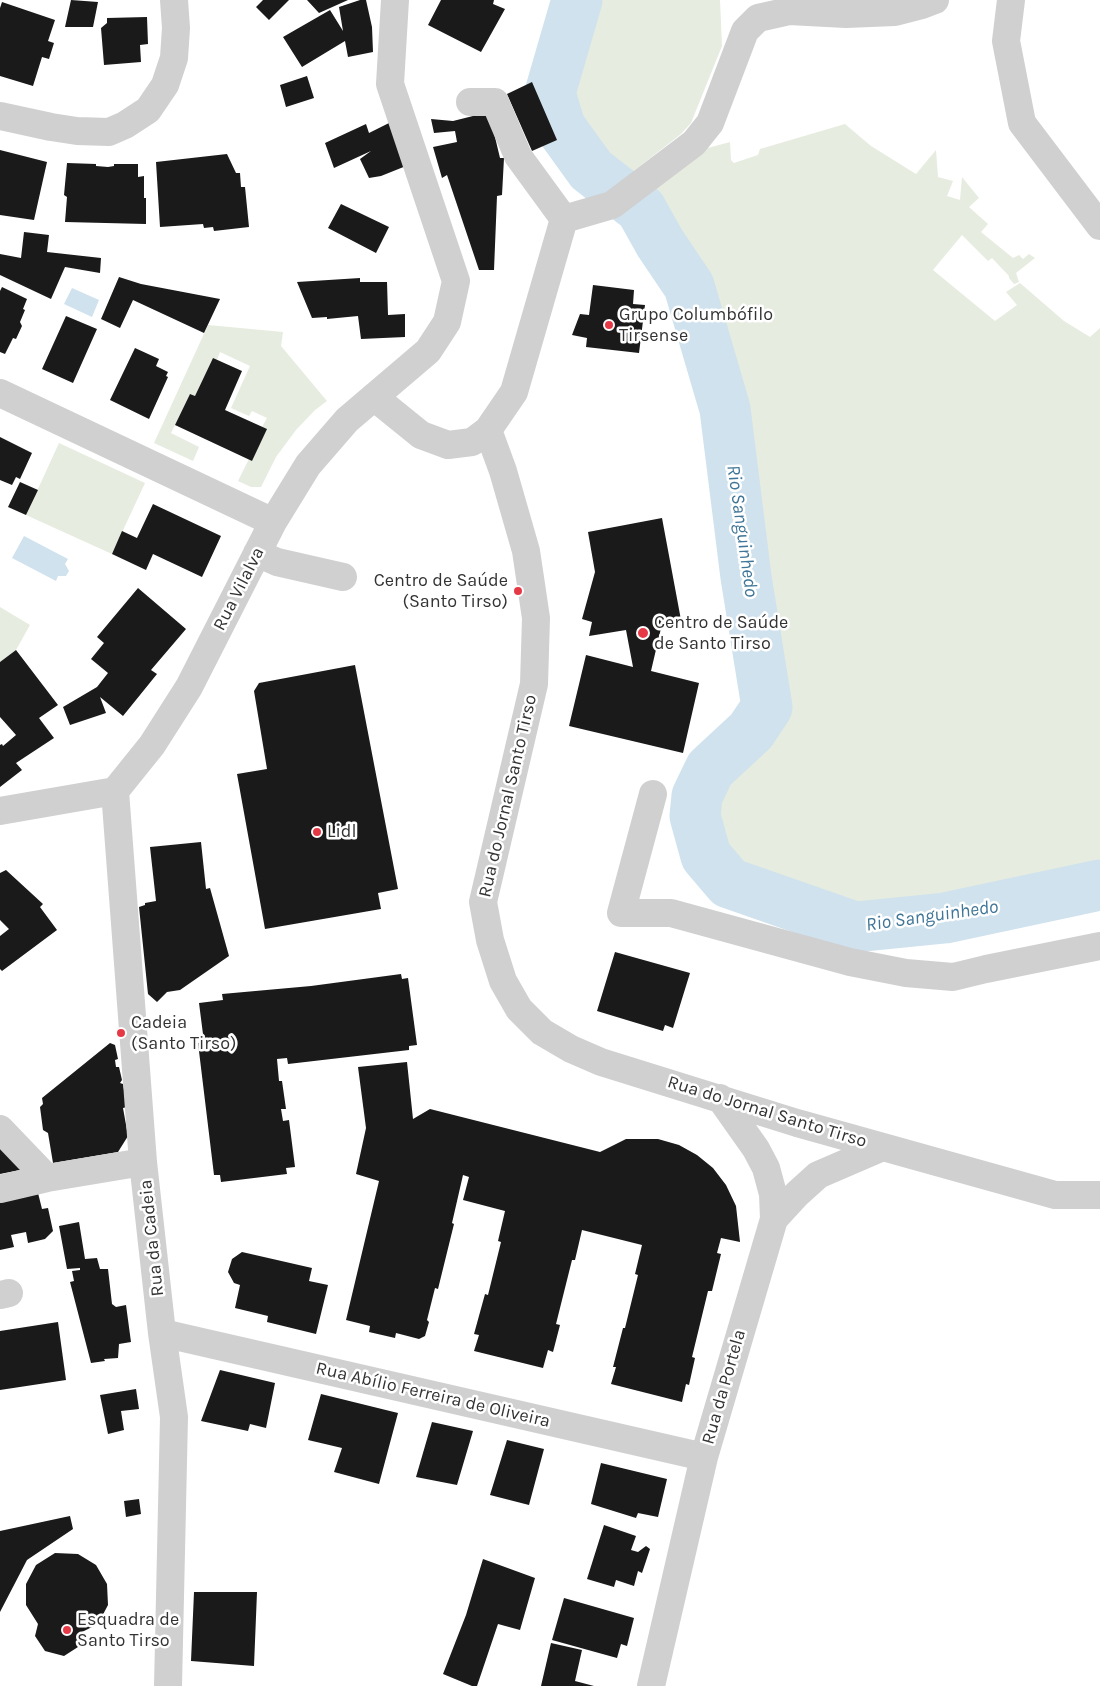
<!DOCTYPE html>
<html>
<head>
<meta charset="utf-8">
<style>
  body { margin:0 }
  canvas { display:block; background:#fff }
</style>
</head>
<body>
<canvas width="1100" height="1686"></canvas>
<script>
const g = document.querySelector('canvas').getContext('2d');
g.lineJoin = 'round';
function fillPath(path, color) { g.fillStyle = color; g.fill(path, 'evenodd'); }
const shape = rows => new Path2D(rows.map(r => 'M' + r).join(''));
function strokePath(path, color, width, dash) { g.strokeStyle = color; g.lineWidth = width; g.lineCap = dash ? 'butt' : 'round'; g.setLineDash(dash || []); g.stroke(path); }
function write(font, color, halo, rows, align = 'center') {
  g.font = font + ' Karla,sans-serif'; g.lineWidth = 5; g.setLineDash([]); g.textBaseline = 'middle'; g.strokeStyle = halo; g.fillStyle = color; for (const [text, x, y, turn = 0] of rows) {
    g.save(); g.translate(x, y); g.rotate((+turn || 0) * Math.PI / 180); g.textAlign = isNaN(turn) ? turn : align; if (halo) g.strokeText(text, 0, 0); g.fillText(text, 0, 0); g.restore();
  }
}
fillPath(shape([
  [583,0,720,0,722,46,691,123,681,134,617,184,595,166,567,127,556,91],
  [845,124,871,146,916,174,936,150,938,177,953,181,947,196,960,200,962,177,979,198,969,207,988,224,981,232,1013,258,1019,255,1023,259,1029,254,1035,258,1016,273,1019,282,1014,284,1009,278,1009,276,992,258,988,261,962,235,933,270,995,321,1017,305,1006,292,1020,283,1064,321,1090,337,1100,328,1100,879,945,909,853,921,745,883,716,861,703,824,702,801,715,775,754,736,775,709,732,408,694,283,647,206,638,198,704,149,730,142,731,160,734,163,758,155,760,149],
  [208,325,283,332,281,346,327,401,315,410,296,430,276,457,261,487,251,487,238,481,249,459,252,461,266,429,262,427,267,418,252,411,249,416,231,408,250,366,220,352,217,360,213,358,195,396,190,394,171,433,199,447,193,461,154,443],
  [59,443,145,483,112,554,26,515],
  [0,607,30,625,16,650,0,662]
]), '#e6ecdf');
fillPath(shape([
  [72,288,99,300,92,317,64,304],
  [24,536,68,559,65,564,69,571,66,576,58,576,56,581,12,558]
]), '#cfe2ee');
strokePath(shape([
  [577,0,550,93,560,127,591,170,641,209,660,243,689,286,725,409,746,577,767,707,751,731,710,769,697,796,695,816,706,856,729,883,855,927,945,918,1100,885]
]), '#cfe2ee', 51);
fillPath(shape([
  [71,0,98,2,93,27,65,27],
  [263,0,289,0,269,20,256,7],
  [307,0,348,0,319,13],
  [360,0,366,0,372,27,373,52,348,57,345,41,302,67,283,37,330,10,343,31,339,7],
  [441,0,494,0,493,4,505,9,481,52,428,25],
  [2,2,55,20,48,41,54,43,49,59,42,57,33,86,0,76,0,8],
  [147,17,148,44,140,45,141,62,104,65,101,28,107,23,107,18],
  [307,76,314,98,286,107,280,85],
  [532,82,557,140,532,151,507,94],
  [489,112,500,158,504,158,502,195,497,196,494,270,479,270,447,175,442,178,433,147,457,142,455,131,434,133,431,119,453,121],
  [389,123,406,166,381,176,369,178,360,159,371,151,334,168,325,143,366,124,369,133],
  [0,150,47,162,34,220,0,215],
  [227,154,236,173,240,173,241,187,245,187,249,227,214,231,213,227,204,228,203,224,160,227,156,162],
  [67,163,96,164,96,166,108,167,114,166,114,164,138,164,138,177,144,176,144,198,146,198,146,224,65,222,67,197,64,195],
  [341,204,389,227,376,253,328,228],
  [24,232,49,235,47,252,101,258,100,273,65,267,51,299,0,275,0,254,21,258],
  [119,277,141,284,220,299,204,333,133,300,120,328,101,319],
  [360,278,360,282,387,282,388,315,405,314,405,337,361,339,358,316,327,319,327,317,312,318,297,282],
  [593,285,634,290,633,304,645,305,639,353,586,347,587,338,572,335,580,314,589,315],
  [2,287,27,299,23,309,25,310,20,322,22,326,16,339,13,338,5,354,0,352,0,291],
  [66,316,97,329,73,383,42,369],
  [135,348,159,359,156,366,168,372,166,376,168,377,149,419,110,400],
  [213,358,242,371,225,410,267,429,252,461,175,425,190,394,195,396],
  [0,437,32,453,20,479,16,477,12,485,0,480],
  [20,482,38,490,26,515,8,507],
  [153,504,221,536,202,577,153,554,146,570,112,554,122,531,137,538],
  [662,518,681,620,662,624,651,671,699,683,683,753,569,726,586,655,633,667,626,630,589,636,592,622,582,619,595,572,588,532],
  [138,588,186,629,151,670,157,674,123,716,100,697,106,713,70,725,63,707,97,687,108,673,91,659,104,643,97,637],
  [16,650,58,705,39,718,54,738,16,763,22,770,0,787,0,745,2,744,3,746,16,735,0,717,0,662],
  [355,665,398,889,378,893,381,909,265,929,237,774,267,769,254,691,259,683],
  [201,842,206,889,210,888,229,956,180,990,167,992,157,1002,148,994,139,907,145,905,145,903,156,901,150,847],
  [6,870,43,904,40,907,57,930,2,971,0,969,0,936,9,929,0,920,0,873],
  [615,952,690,973,673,1028,665,1025,663,1031,597,1011],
  [401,974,402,979,408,978,417,1045,409,1046,409,1050,288,1064,287,1058,277,1059,279,1081,282,1081,286,1109,281,1109,283,1121,289,1120,295,1167,286,1168,287,1174,221,1182,220,1175,214,1175,198,1043,204,1042,199,1003,223,1000,222,994,311,986],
  [110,1043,115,1045,118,1059,115,1060,116,1067,119,1067,122,1080,120,1083,123,1084,127,1107,123,1108,128,1136,118,1152,53,1163,48,1133,43,1130,40,1107,43,1104,42,1098],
  [407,1062,413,1119,430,1109,600,1152,626,1139,658,1139,679,1145,697,1155,713,1168,726,1185,736,1206,740,1242,721,1238,717,1253,721,1254,712,1291,708,1291,692,1357,695,1358,689,1385,686,1384,682,1402,611,1384,616,1367,613,1367,623,1328,625,1328,638,1275,635,1274,642,1245,582,1230,575,1260,572,1260,556,1324,560,1325,553,1352,548,1350,543,1368,474,1351,479,1335,474,1334,485,1294,488,1295,501,1242,498,1241,505,1211,463,1200,469,1177,463,1175,452,1223,454,1224,438,1289,435,1288,427,1320,429,1322,425,1336,419,1339,396,1333,395,1338,369,1332,370,1326,346,1320,379,1181,356,1174,366,1128,358,1067],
  [0,1141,25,1169,0,1174],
  [38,1193,42,1209,48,1208,53,1231,45,1239,28,1243,26,1232,11,1235,14,1247,0,1250,0,1200],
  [79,1222,85,1259,97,1258,100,1269,108,1269,112,1304,116,1307,126,1305,131,1342,119,1344,118,1358,104,1359,105,1361,91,1363,70,1282,74,1281,72,1271,80,1270,80,1268,67,1269,59,1226],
  [242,1252,312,1268,309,1281,328,1285,316,1334,267,1322,268,1316,235,1308,240,1285,234,1283,228,1272,232,1259],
  [58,1322,66,1380,0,1390,0,1331],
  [220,1370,275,1383,266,1428,250,1424,248,1431,201,1421],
  [136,1389,139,1409,121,1411,124,1430,108,1434,100,1395],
  [321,1394,398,1413,379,1484,334,1472,342,1448,308,1440],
  [432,1422,473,1431,457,1485,416,1477],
  [507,1440,544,1449,529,1505,490,1495],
  [601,1463,667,1479,658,1517,638,1513,636,1518,591,1504],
  [139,1499,141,1514,126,1517,124,1501],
  [70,1516,73,1529,27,1560,0,1612,0,1531],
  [604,1525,636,1536,631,1550,638,1552,646,1546,650,1549,642,1573,638,1571,634,1586,616,1580,614,1587,587,1579],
  [55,1553,78,1554,96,1565,107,1584,108,1605,98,1624,80,1633,78,1647,64,1656,45,1651,35,1636,38,1624,26,1605,26,1584,36,1565],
  [483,1559,535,1578,520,1630,498,1624,477,1686,472,1686,443,1674,466,1615],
  [194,1592,257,1592,254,1666,191,1661],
  [564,1598,634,1618,627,1646,621,1644,617,1658,552,1640],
  [551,1643,582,1650,575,1681,594,1686,541,1686]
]), '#1a1a1a');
strokePath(shape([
  [1011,0,1006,41,1022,123,1100,226],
  [470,102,495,102,518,156,564,219],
  [0,116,51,127,77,131,109,132,125,125,148,110,165,85,174,58,176,28,174,0],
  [564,219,612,205,694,143,710,123,745,31,758,18,789,11,846,14,895,12,922,5,935,0],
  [0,393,273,522],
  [374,397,421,435,448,445,472,442,488,430,503,471,526,551,536,618,534,684,483,902,490,940,503,981,519,1009,542,1032,571,1049,601,1062,797,1123,1055,1195,1100,1195],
  [488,430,514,392,564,219],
  [257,553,277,562,343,577],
  [115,791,152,745,189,687,273,522,308,465,347,420,428,351,447,322,456,281,390,84,395,0],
  [115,791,143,1162,162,1333,174,1417,168,1686],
  [653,794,621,913,671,913,850,962,906,973,953,977,986,969,1100,946],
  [0,811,115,791],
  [720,1098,756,1149,766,1168,773,1194,774,1219],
  [0,1129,47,1178],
  [0,1189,47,1178,143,1162],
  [0,1295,9,1293],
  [162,1333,704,1457],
  [651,1686,704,1457,774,1219,797,1194,818,1175,883,1147]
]), '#d0d0d0', 28);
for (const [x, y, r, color] of [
  [609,325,5,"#e63946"],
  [518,591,5,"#e63946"],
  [643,633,6,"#e63946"],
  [317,832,5,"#e63946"],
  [121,1033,5,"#e63946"],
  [67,1630,5,"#e63946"]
]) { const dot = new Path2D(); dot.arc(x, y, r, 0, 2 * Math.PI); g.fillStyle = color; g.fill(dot); strokePath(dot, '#fff', 2); }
write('18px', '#333', '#fff', [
  ["Grupo Columbófilo",619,315],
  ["Tirsense",619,336],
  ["Centro de Saúde",508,581,"right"],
  ["(Santo Tirso)",508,602,"right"],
  ["Centro de Saúde",654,623],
  ["de Santo Tirso",654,644],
  ["Lidl",327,832],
  ["Cadeia",131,1023],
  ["(Santo Tirso)",131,1044],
  ["Esquadra de",77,1620],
  ["Santo Tirso",77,1641]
], 'left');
write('18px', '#333', '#fff', [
  ["Rua Vilalva",239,589,-63],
  ["Rua do Jornal Santo Tirso",508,796,-77],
  ["Rua do Jornal Santo Tirso",767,1112,17],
  ["Rua da Cadeia",152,1238,-96],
  ["Rua da Portela",724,1387,-74],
  ["Rua Abílio Ferreira de Oliveira",433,1395,13]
]);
write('italic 19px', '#3f7597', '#fff', [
  ["Rio Sanguinhedo",742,531,82],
  ["Rio Sanguinhedo",932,916,-8]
]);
</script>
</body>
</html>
